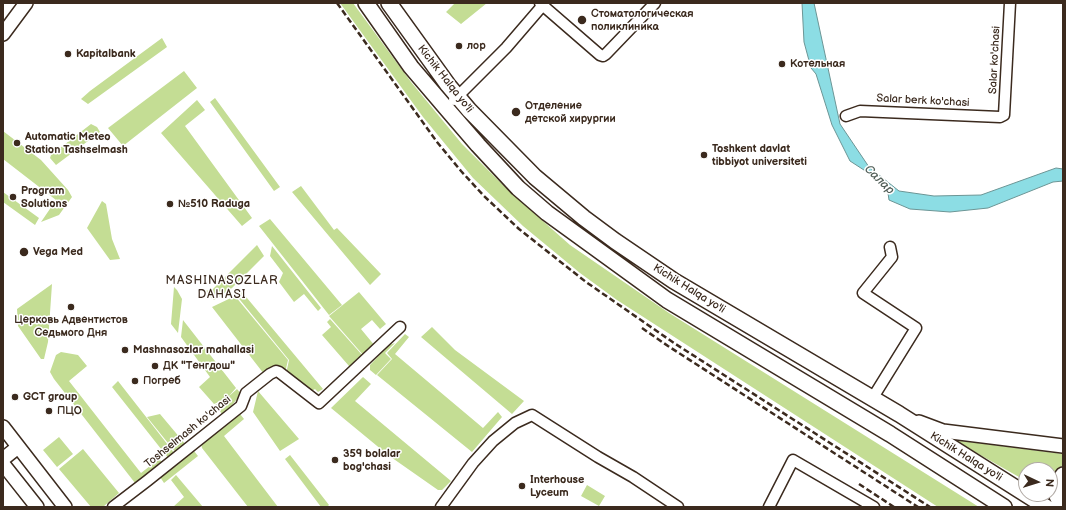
<!DOCTYPE html>
<html>
<head>
<meta charset="utf-8">
<style>
  body { margin:0 }
  #map { position:relative; width:1066px; height:510px; overflow:hidden; background:#fff; font-family:"Balsamiq Sans",sans-serif }
  canvas { display:block }
  .frame { position:absolute; inset:0; border:4px solid #3b2a1e; pointer-events:none }
  .north { position:absolute; left:1018px; top:462px; width:40px; height:40px; box-sizing:border-box; background:#fff; border:1px solid #b1aaa5; border-radius:50%; rotate:94deg; font-size:11px; font-weight:700; line-height:16px; text-align:center; color:#3b2a1e }
  .north::after { content:''; display:block; margin:auto; width:14px; height:18px; background:#3b2a1e; clip-path:polygon(50% 0,100% 100%,50% 72%,0 100%) }
</style>
</head>
<body>
<div id="map">
<canvas width="1066" height="510"></canvas>
<div class="frame"></div>
<div class="north">N</div>
</div>
<script>
const g = document.querySelector('canvas').getContext('2d');
g.lineJoin = 'round';
function fillPath(path, color) { g.fillStyle = color; g.fill(path, 'evenodd'); }
const shape = rows => new Path2D(rows.map(r => 'M' + r).join(''));
function strokePath(path, color, width, dash) { g.strokeStyle = color; g.lineWidth = width; g.lineCap = dash ? 'butt' : 'round'; g.setLineDash(dash || []); g.stroke(path); }
function write(font, color, halo, rows, align = 'center') {
  g.font = font + ' "Balsamiq Sans",sans-serif'; g.lineWidth = 3; g.setLineDash([]); g.textBaseline = 'middle'; g.strokeStyle = halo; g.fillStyle = color; for (const [text, x, y, turn = 0] of rows) {
    g.save(); g.translate(x, y); g.rotate((+turn || 0) * Math.PI / 180); g.textAlign = isNaN(turn) ? turn : align; if (halo) g.strokeText(text, 0, 0); g.fillText(text, 0, 0); g.restore();
  }
}
fillPath(shape([
  [340,3,353,3,411,82,462,144,509,191,570,245,669,313,979,507,938,507,617,300,580,273,523,226,473,178,423,117],
  [455,3,487,3,461,24,446,12],
  [162,38,167,47,88,104,81,99,90,91],
  [184,71,197,88,123,146,108,128],
  [215,98,280,187,274,191,210,102],
  [197,100,205,110,185,126,252,218,242,226,161,133],
  [91,124,97,127,100,132,56,165,50,158,51,155],
  [3,131,41,160,68,190,72,197,59,215,41,222,56,200,3,159],
  [301,186,334,230,337,228,381,274,370,285,292,192],
  [3,192,39,218,35,225,3,202],
  [102,201,106,204,112,239,120,259,110,260,87,228],
  [270,219,342,305,329,315,259,226],
  [257,245,264,256,232,288,214,300,203,291,212,290],
  [272,246,321,308,318,311,304,294,294,302,279,282,283,273,270,256],
  [52,284,48,342,44,359,41,359,18,326,17,309],
  [174,287,177,290,182,299,178,333,171,324],
  [242,292,323,389,318,392,315,389,310,392,286,374,289,360,236,295],
  [359,292,386,324,380,329,372,320,361,329,375,346,364,356,329,316],
  [235,296,288,360,285,373,264,374,212,307],
  [330,319,363,356,352,366,349,366,322,335,331,327,327,322],
  [183,320,236,388,228,397,237,389,241,394,229,409,222,414,215,405,228,398,214,404,199,387,210,377,181,337],
  [432,327,455,350,524,401,512,414,421,337],
  [405,334,409,337,395,354,483,428,498,412,502,417,472,452,377,375,392,359,387,353],
  [395,343,385,353,391,359,376,375,370,370,370,365,389,345],
  [61,352,78,355,87,366,69,381,141,473,159,459,162,462,135,483,54,379,50,372,56,355],
  [363,377,371,384,355,401,451,481,442,490,438,490,388,455,331,408],
  [118,381,175,454,169,459,112,387],
  [258,391,299,439,280,451,253,412],
  [160,414,186,445,176,453,147,417],
  [237,414,240,414,244,419,224,436,278,507,248,507,202,448,201,444],
  [59,437,73,454,57,467,43,450],
  [954,440,1063,454,1063,465,1060,467,1053,475,1050,482,1050,470,1026,470,1026,481],
  [83,449,119,493,103,507,91,507,59,469],
  [191,451,194,451,198,456,164,483,160,477,163,474],
  [290,455,329,505,327,507,321,507,285,459],
  [176,475,203,507,173,507,184,497,171,480],
  [587,485,605,496,599,506,581,496]
]), '#c4dd94');
const water = shape([
  [802,3,814,3,840,124,869,167,899,191,934,196,981,195,1056,168,1063,169,1063,181,1053,182,988,208,950,212,910,209,889,200,888,193,867,172,850,161,832,125,816,74,811,68,804,42,802,3]
]);
fillPath(water, '#8cdde4');
strokePath(water, '#6c9595', 1);
const minor = shape([
  [540,3,600,55,603,56,606,54,655,3],
  [454,100,506,48,543,5],
  [846,116,860,111,1000,117,1004,115,1010,3],
  [872,399,916,328,863,293,892,257,890,247],
  [113,507,147,481,241,406,246,393,270,374,276,371,279,372,319,403,400,327],
  [441,507,473,463,493,441,515,423,532,415,598,457,633,477,678,507],
  [769,507,793,460,874,507]
]);
const major = shape([
  [3,34,26,3],
  [919,422,943,431,1063,446],
  [3,427,65,507],
  [3,459,18,447],
  [3,464,37,507]
]);
const highway = shape([
  [366,3,411,67,446,108,478,145,518,188,547,213,667,300,890,434,1004,507],
  [389,3,448,85,469,110,535,177,584,218,615,241,674,281,899,414,1046,507],
  [1062,507,1057,496,1058,485,1063,475]
]);
strokePath(minor, '#3b2a1e', 13);
strokePath(major, '#3b2a1e', 16);
strokePath(highway, '#3b2a1e', 18);
strokePath(minor, '#fff', 10);
strokePath(major, '#fff', 13);
strokePath(highway, '#fff', 15);
strokePath(shape([
  [337,3,437,142,461,171,484,196,519,229,586,282,674,343,930,507],
  [642,328,668,346,918,507],
  [859,484,894,507]
]), '#3b2a1e', 2.5, [6, 3]);
for (const [x, y, r, color] of [
  [582,20,5,"#3b2a1e"],
  [459,46,4,"#3b2a1e"],
  [68,54,4,"#3b2a1e"],
  [782,64,4,"#3b2a1e"],
  [516,112,5,"#3b2a1e"],
  [17,143,4,"#3b2a1e"],
  [704,155,4,"#3b2a1e"],
  [13,197,4,"#3b2a1e"],
  [170,204,4,"#3b2a1e"],
  [24,252,5,"#3b2a1e"],
  [71,307,4,"#3b2a1e"],
  [125,350,4,"#3b2a1e"],
  [155,366,4,"#3b2a1e"],
  [135,381,4,"#3b2a1e"],
  [15,397,4,"#3b2a1e"],
  [49,411,4,"#3b2a1e"],
  [335,460,4,"#3b2a1e"],
  [522,486,4,"#3b2a1e"]
]) { const dot = new Path2D(); dot.arc(x, y, r, 0, 2 * Math.PI); g.fillStyle = color; g.fill(dot); strokePath(dot, '#fff', 1.5); }
write('bold 11px', '#3b2a1e', '#fff', [
  ["Стоматологическая",591,14],
  ["поликлиника",591,27],
  ["лор",467,46],
  ["Kapitalbank",76,54],
  ["Котельная",790,64],
  ["Отделение",525,106],
  ["детской хирургии",525,119],
  ["Automatic Meteo",25,137],
  ["Station Tashselmash",25,150],
  ["Toshkent davlat",712,149],
  ["tibbiyot universiteti",712,162],
  ["Program",21,191],
  ["Solutions",21,204],
  ["№510 Raduga",178,204],
  ["Vega Med",33,252],
  ["Церковь Адвентистов",71,320,"center"],
  ["Седьмого Дня",71,333,"center"],
  ["Mashnasozlar mahallasi",133,350],
  ["ДК \"Тенгдош\"",163,366],
  ["Погреб",143,381],
  ["GCT group",23,397],
  ["ПЦО",57,411],
  ["359 bolalar",343,454],
  ["bog'chasi",343,467],
  ["Interhouse",530,480],
  ["Lyceum",530,493]
], 'left');
write('11px', '#3b2a1e', '#fff', [
  ["Salar ko'chasi",995,60,-87],
  ["Kichik Halqa yo'li",445,79,52],
  ["Salar berk ko'chasi",923,101,3],
  ["Kichik Halqa yo'li",689,289,32],
  ["Toshselmash ko'chasi",188,432,-39],
  ["Kichik Halqa yo'li",966,457,32]
]);
write('italic 12px', '#536059', '#fff', [
  ["Салар",879,180,44]
]);
g.letterSpacing = '1px';
write('12px', '#3b2a1e', '#fff', [
  ["MASHINASOZLAR",222,281],
  ["DAHASI",222,295]
]);
g.letterSpacing = '0px';
</script>
</body>
</html>
